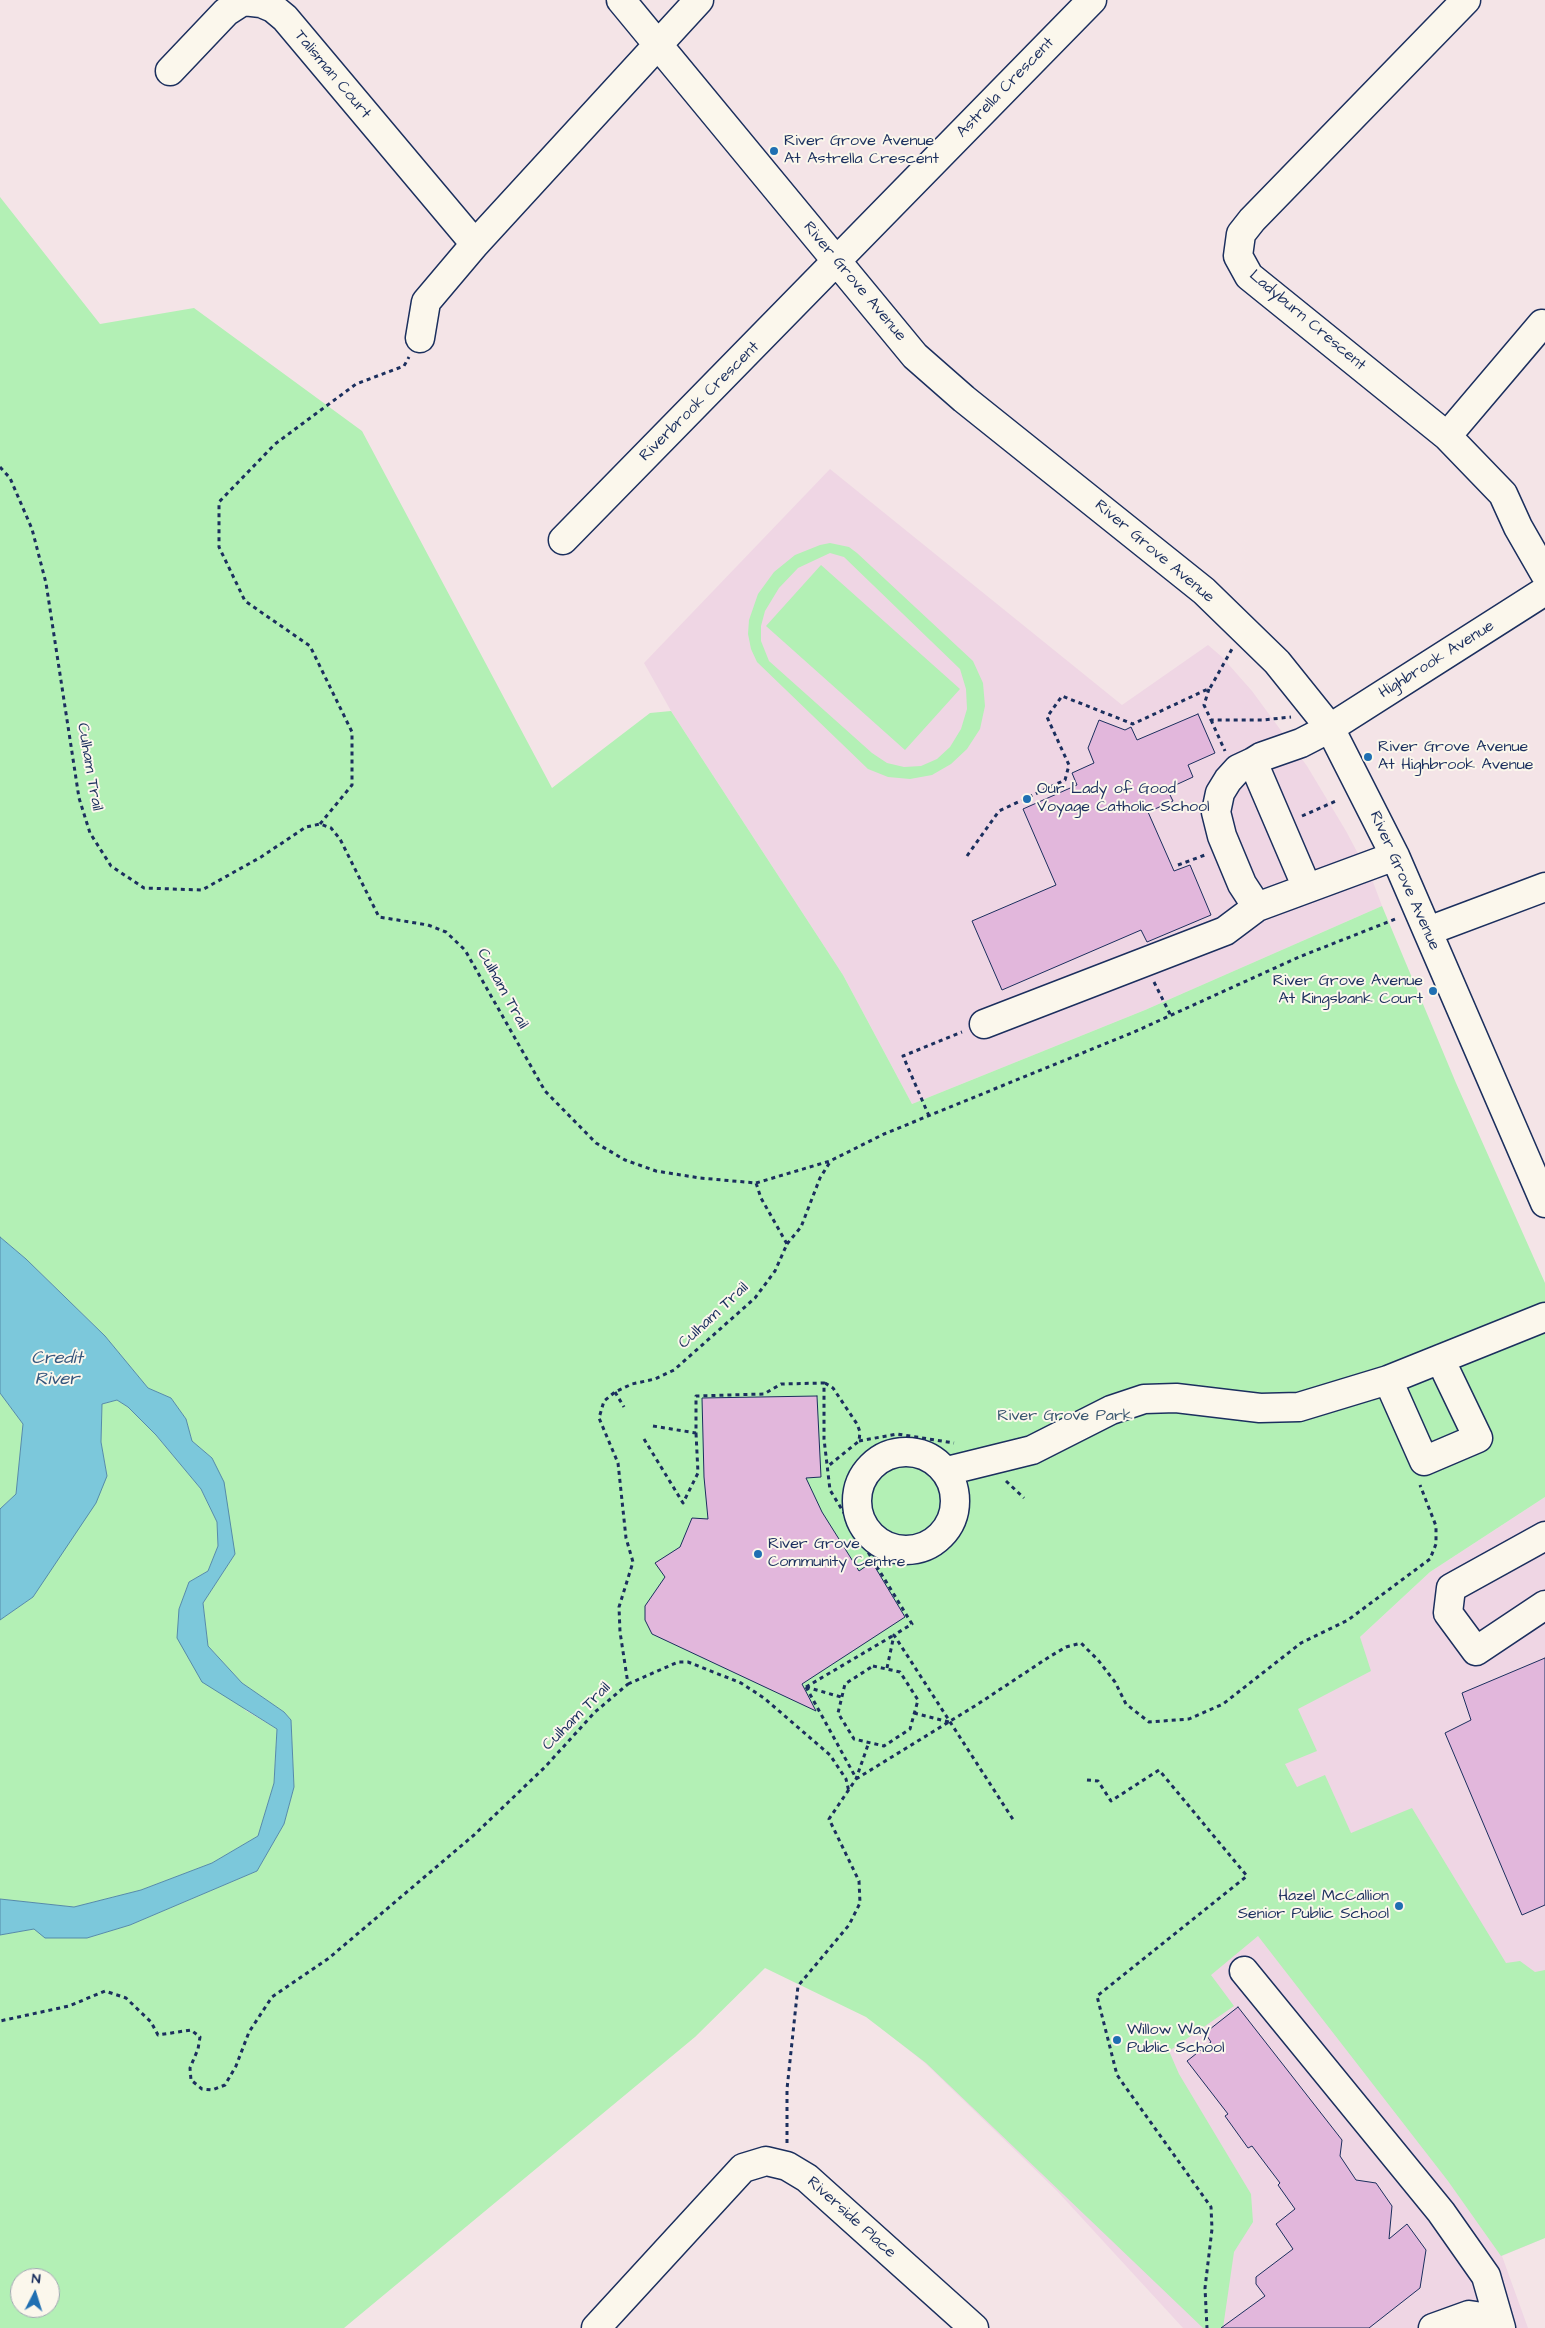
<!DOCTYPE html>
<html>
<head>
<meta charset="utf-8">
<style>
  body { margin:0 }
  #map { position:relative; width:1545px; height:2328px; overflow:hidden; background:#f4e4e7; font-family:"Architects Daughter",sans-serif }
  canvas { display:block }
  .north { position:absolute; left:10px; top:2268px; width:50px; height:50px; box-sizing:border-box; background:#fbf7ec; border:1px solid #a1a7b3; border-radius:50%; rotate:5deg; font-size:14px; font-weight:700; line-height:20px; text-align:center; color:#1b2f5e }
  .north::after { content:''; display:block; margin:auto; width:18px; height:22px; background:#1f6fb2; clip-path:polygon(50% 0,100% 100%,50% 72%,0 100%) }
</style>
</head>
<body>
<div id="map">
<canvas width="1545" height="2328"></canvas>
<div class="north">N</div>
</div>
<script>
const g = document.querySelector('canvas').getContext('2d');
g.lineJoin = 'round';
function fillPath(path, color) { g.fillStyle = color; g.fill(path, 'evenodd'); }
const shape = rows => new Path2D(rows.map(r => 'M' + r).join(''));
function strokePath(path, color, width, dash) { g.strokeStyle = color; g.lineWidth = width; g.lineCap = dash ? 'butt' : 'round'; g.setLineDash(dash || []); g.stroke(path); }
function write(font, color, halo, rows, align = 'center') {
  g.font = font + ' "Architects Daughter",sans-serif'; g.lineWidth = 4; g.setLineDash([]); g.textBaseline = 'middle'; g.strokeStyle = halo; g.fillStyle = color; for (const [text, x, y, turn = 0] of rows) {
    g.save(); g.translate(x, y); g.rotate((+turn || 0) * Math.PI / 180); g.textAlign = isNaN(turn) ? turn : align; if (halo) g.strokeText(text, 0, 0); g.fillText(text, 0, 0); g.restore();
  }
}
fillPath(shape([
  [830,469,1122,705,1208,645,1222,657,1252,691,1307,766,1346,831,1373,882,1382,906,1145,1010,912,1104,843,975,671,711,644,663],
  [1545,1497,1545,2238,1502,2256,1528,2328,1183,2328,1058,2192,925,2063,867,2017,1360,1637,1430,1572]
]), '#efd6e4');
fillPath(shape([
  [0,197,100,324,194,308,362,431,552,788,650,713,671,711,843,975,912,1104,1145,1010,1382,906,1456,1083,1545,1283,1545,1497,1430,1572,1360,1637,1371,1671,1298,1709,1317,1751,1285,1764,1297,1787,1325,1775,1351,1833,1412,1808,1506,1963,1520,1961,1535,1972,1545,1970,1545,2238,1501,2256,1448,2181,1258,1936,1211,1975,1234,2006,1169,2051,1179,2074,1251,2194,1253,2222,1234,2252,1223,2328,1203,2328,926,2063,866,2017,765,1968,695,2037,344,2328,0,2328,0,1935,34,1929,87,1938,130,1925,257,1871,284,1824,294,1787,291,1720,284,1712,242,1683,208,1646,203,1603,235,1554,212,1458,192,1441,186,1419,171,1398,148,1388,105,1336,26,1259,0,1237],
  [20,2278,50,2278,50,2308,20,2308],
  [830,543,849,547,857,553,973,661,983,683,985,706,980,729,967,749,951,764,932,775,910,779,888,777,868,769,757,662,751,649,748,634,749,620,758,594,774,572,795,555,820,545],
  [830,553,844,557,960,669,966,689,967,709,961,729,950,747,937,759,921,766,904,767,887,763,872,753,769,661,761,641,761,626,765,611,779,588,798,568],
  [821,565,960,689,905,750,766,626],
  [0,1393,23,1424,16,1494,0,1509],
  [117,1400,128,1407,156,1435,201,1489,217,1522,218,1546,208,1571,189,1582,179,1609,245,1710,277,1729,274,1783,258,1836,212,1863,141,1890,74,1907,0,1899,0,1620,33,1597,107,1476,101,1442,102,1404]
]), '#b3f0b5');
const water = shape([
  [0,1237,26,1259,105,1336,148,1388,171,1398,186,1419,192,1441,212,1458,224,1482,235,1554,203,1603,208,1646,242,1683,284,1712,291,1720,294,1787,284,1824,257,1871,130,1925,87,1938,45,1938,34,1929,0,1935,0,1899,74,1907,141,1890,212,1863,258,1836,274,1783,277,1729,202,1682,177,1638,179,1609,189,1582,208,1571,218,1546,217,1522,201,1489,156,1435,128,1407,117,1400,102,1404,101,1442,107,1476,96,1503,33,1597,0,1620,0,1509,16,1494,23,1424,0,1393,0,1237]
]);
fillPath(water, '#7cc8db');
strokePath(water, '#558ba9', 1);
const building = shape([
  [1198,714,1215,753,1188,765,1193,777,1167,789,1173,801,1148,812,1174,871,1190,865,1211,915,1147,942,1141,930,1002,990,972,921,1056,885,1023,809,1077,785,1072,773,1094,763,1088,748,1099,720,1125,730,1131,727,1137,740,1198,714],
  [817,1396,821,1477,806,1478,822,1512,859,1571,872,1562,905,1617,802,1684,816,1711,652,1634,645,1620,645,1606,665,1577,655,1563,680,1547,692,1518,708,1519,704,1477,702,1398,817,1396],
  [1545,1658,1545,1905,1522,1915,1445,1733,1471,1720,1462,1693,1545,1658],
  [1238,2007,1342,2140,1340,2156,1356,2180,1376,2183,1392,2206,1389,2239,1407,2224,1426,2250,1420,2288,1369,2328,1221,2328,1265,2296,1256,2284,1256,2277,1293,2249,1276,2224,1295,2209,1278,2185,1280,2183,1252,2146,1248,2148,1225,2116,1228,2114,1187,2061,1211,2042,1205,2033,1238,2007]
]);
fillPath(building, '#e2b7dc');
strokePath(building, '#1b2f5e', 1);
const minor = shape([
  [621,0,915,356,964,399,1204,591,1277,662,1330,728,1395,856,1545,1203],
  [1466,0,1252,220,1241,234,1238,256,1249,276,1447,436,1503,494,1518,527,1545,574],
  [170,71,226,12,243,1,261,3,273,8,285,18,475,244],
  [420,338,426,302,475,244,699,0],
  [1447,436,1542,324],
  [563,540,1092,0],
  [1253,762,1238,769,1228,780,1220,793,1216,812,1222,836,1242,884,1257,907],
  [1307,888,1253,762,1261,757,1301,743,1330,728,1545,591],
  [1428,931,1545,887],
  [984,1024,1225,931,1257,907,1395,856],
  [1388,1380,1424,1461,1478,1438,1440,1359],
  '857 1501a49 49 0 1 1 98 0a49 49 0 1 1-98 0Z',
  [947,1471,1032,1450,1111,1410,1144,1399,1176,1398,1260,1408,1299,1407,1388,1380,1545,1317],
  [1545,1536,1451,1588,1448,1613,1476,1651,1545,1605],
  [1244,1971,1441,2212,1486,2276,1501,2328],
  [596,2328,743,2168,766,2161,787,2166,807,2178,974,2328],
  [1433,2328,1469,2315,1497,2319]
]);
strokePath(minor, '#1b2f5e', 31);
strokePath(shape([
  [0,467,10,478,32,529,46,583,79,798,90,833,111,866,144,888,202,890,261,857,306,827,320,824,331,828,340,839,379,917,428,925,446,932,465,950,545,1091,596,1143,625,1160,656,1171,700,1178,756,1183,761,1198,787,1244,775,1271,755,1298,674,1370,655,1379,632,1384,615,1392,604,1401,599,1418,618,1463,626,1538,633,1562,619,1607,620,1632,628,1684,595,1712,545,1767,474,1835,329,1958,272,1997,249,2032,236,2066,225,2085,212,2090,202,2089,191,2080,190,2068,198,2049,200,2037,191,2030,158,2035,151,2022,126,1998,105,1991,69,2006,0,2021],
  [1209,689,1204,705,1211,720,1263,720,1291,717],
  [1211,720,1225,751],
  [1302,816,1336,801],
  [320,824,352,785,352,732,310,646,245,601,219,547,219,502,275,444,356,384,404,366,409,357],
  [967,856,999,811,1065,780,1069,765,1047,717,1062,696,1133,724,1210,688,1232,649],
  [1178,865,1205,855],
  [1154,982,1171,1016],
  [929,1116,903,1056,962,1032],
  [756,1183,830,1161,884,1134,1134,1032,1299,957,1398,918],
  [787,1244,801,1227,820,1178,830,1162],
  [825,1383,833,1388,857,1424,860,1432,859,1441,827,1467],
  [615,1392,624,1407],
  [653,1426,696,1433,696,1396,764,1394,781,1384,824,1383,824,1439,830,1490,912,1624,894,1635,1014,1821],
  [644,1439,683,1503,698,1473,696,1433],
  [859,1441,897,1434,954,1443],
  [1006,1481,1024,1498],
  [873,1666,900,1672,918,1700,910,1729,884,1746,854,1739,838,1713,845,1684,873,1666],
  [887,1668,894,1635],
  [628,1684,678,1662,688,1662,741,1683,764,1698,830,1755,846,1779,849,1792],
  [806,1687,856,1778],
  [806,1687,894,1635],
  [806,1687,841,1697],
  [914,1713,949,1722],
  [856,1779,978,1704,1049,1657,1066,1647,1081,1643,1098,1660,1115,1682,1126,1704,1149,1722,1189,1719,1223,1704,1301,1643,1348,1620,1430,1559,1436,1544,1436,1526,1420,1485],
  [1087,1780,1098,1781,1111,1801,1159,1770,1247,1876,1097,1996,1117,2075,1211,2207,1212,2229,1205,2288,1207,2328],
  [787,2143,787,2089,798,1986,849,1925,860,1903,859,1881,829,1819,856,1779,869,1742]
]), '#1b2f5e', 3, [4, 4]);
strokePath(minor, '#fbf7ec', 28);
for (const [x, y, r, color] of [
  [774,151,5,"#1f6fb2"],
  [1368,757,5,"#1f6fb2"],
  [1027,799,5,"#1f6fb2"],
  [1433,991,5,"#1f6fb2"],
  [758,1554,5,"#1f6fb2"],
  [1399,1906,5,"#1f6fb2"],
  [1117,2040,5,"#1f6fb2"]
]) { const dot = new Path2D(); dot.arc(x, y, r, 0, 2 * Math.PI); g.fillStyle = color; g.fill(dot); strokePath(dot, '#fbf7ec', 2); }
write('16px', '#1b2f5e', '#fbf7ec', [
  ["Talisman Court",332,75,50],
  ["Astrella Crescent",1006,88,-46],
  ["River Grove Avenue",854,282,50],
  ["Ladyburn Crescent",1307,321,40],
  ["Riverbrook Crescent",700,402,-45],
  ["River Grove Avenue",1154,552,40],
  ["Highbrook Avenue",1437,660,-32],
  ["Culham Trail",89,767,80],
  ["River Grove Avenue",1404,881,66],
  ["Culham Trail",502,989,61],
  ["Culham Trail",714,1316,-43],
  ["Culham Trail",577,1717,-45],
  ["Riverside Place",851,2218,42]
]);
write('16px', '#1b2f5e', '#fbf7ec', [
  ["River Grove Avenue",784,142],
  ["At Astrella Crescent",784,160],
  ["River Grove Avenue",1378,748],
  ["At Highbrook Avenue",1378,766],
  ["Our Lady of Good",1037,790],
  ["Voyage Catholic School",1037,808],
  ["River Grove Avenue",1423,982,"right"],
  ["At Kingsbank Court",1423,1000,"right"],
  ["River Grove",768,1545],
  ["Community Centre",768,1563],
  ["Hazel McCallion",1389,1897,"right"],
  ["Senior Public School",1389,1915,"right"],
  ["Willow Way",1127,2031],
  ["Public School",1127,2049]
], 'left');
write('16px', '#39566f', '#fbf7ec', [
  ["River Grove Park",1065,1417]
]);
write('italic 18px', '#33557d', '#fbf7ec', [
  ["Credit",57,1359],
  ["River",57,1380]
]);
</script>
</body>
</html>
